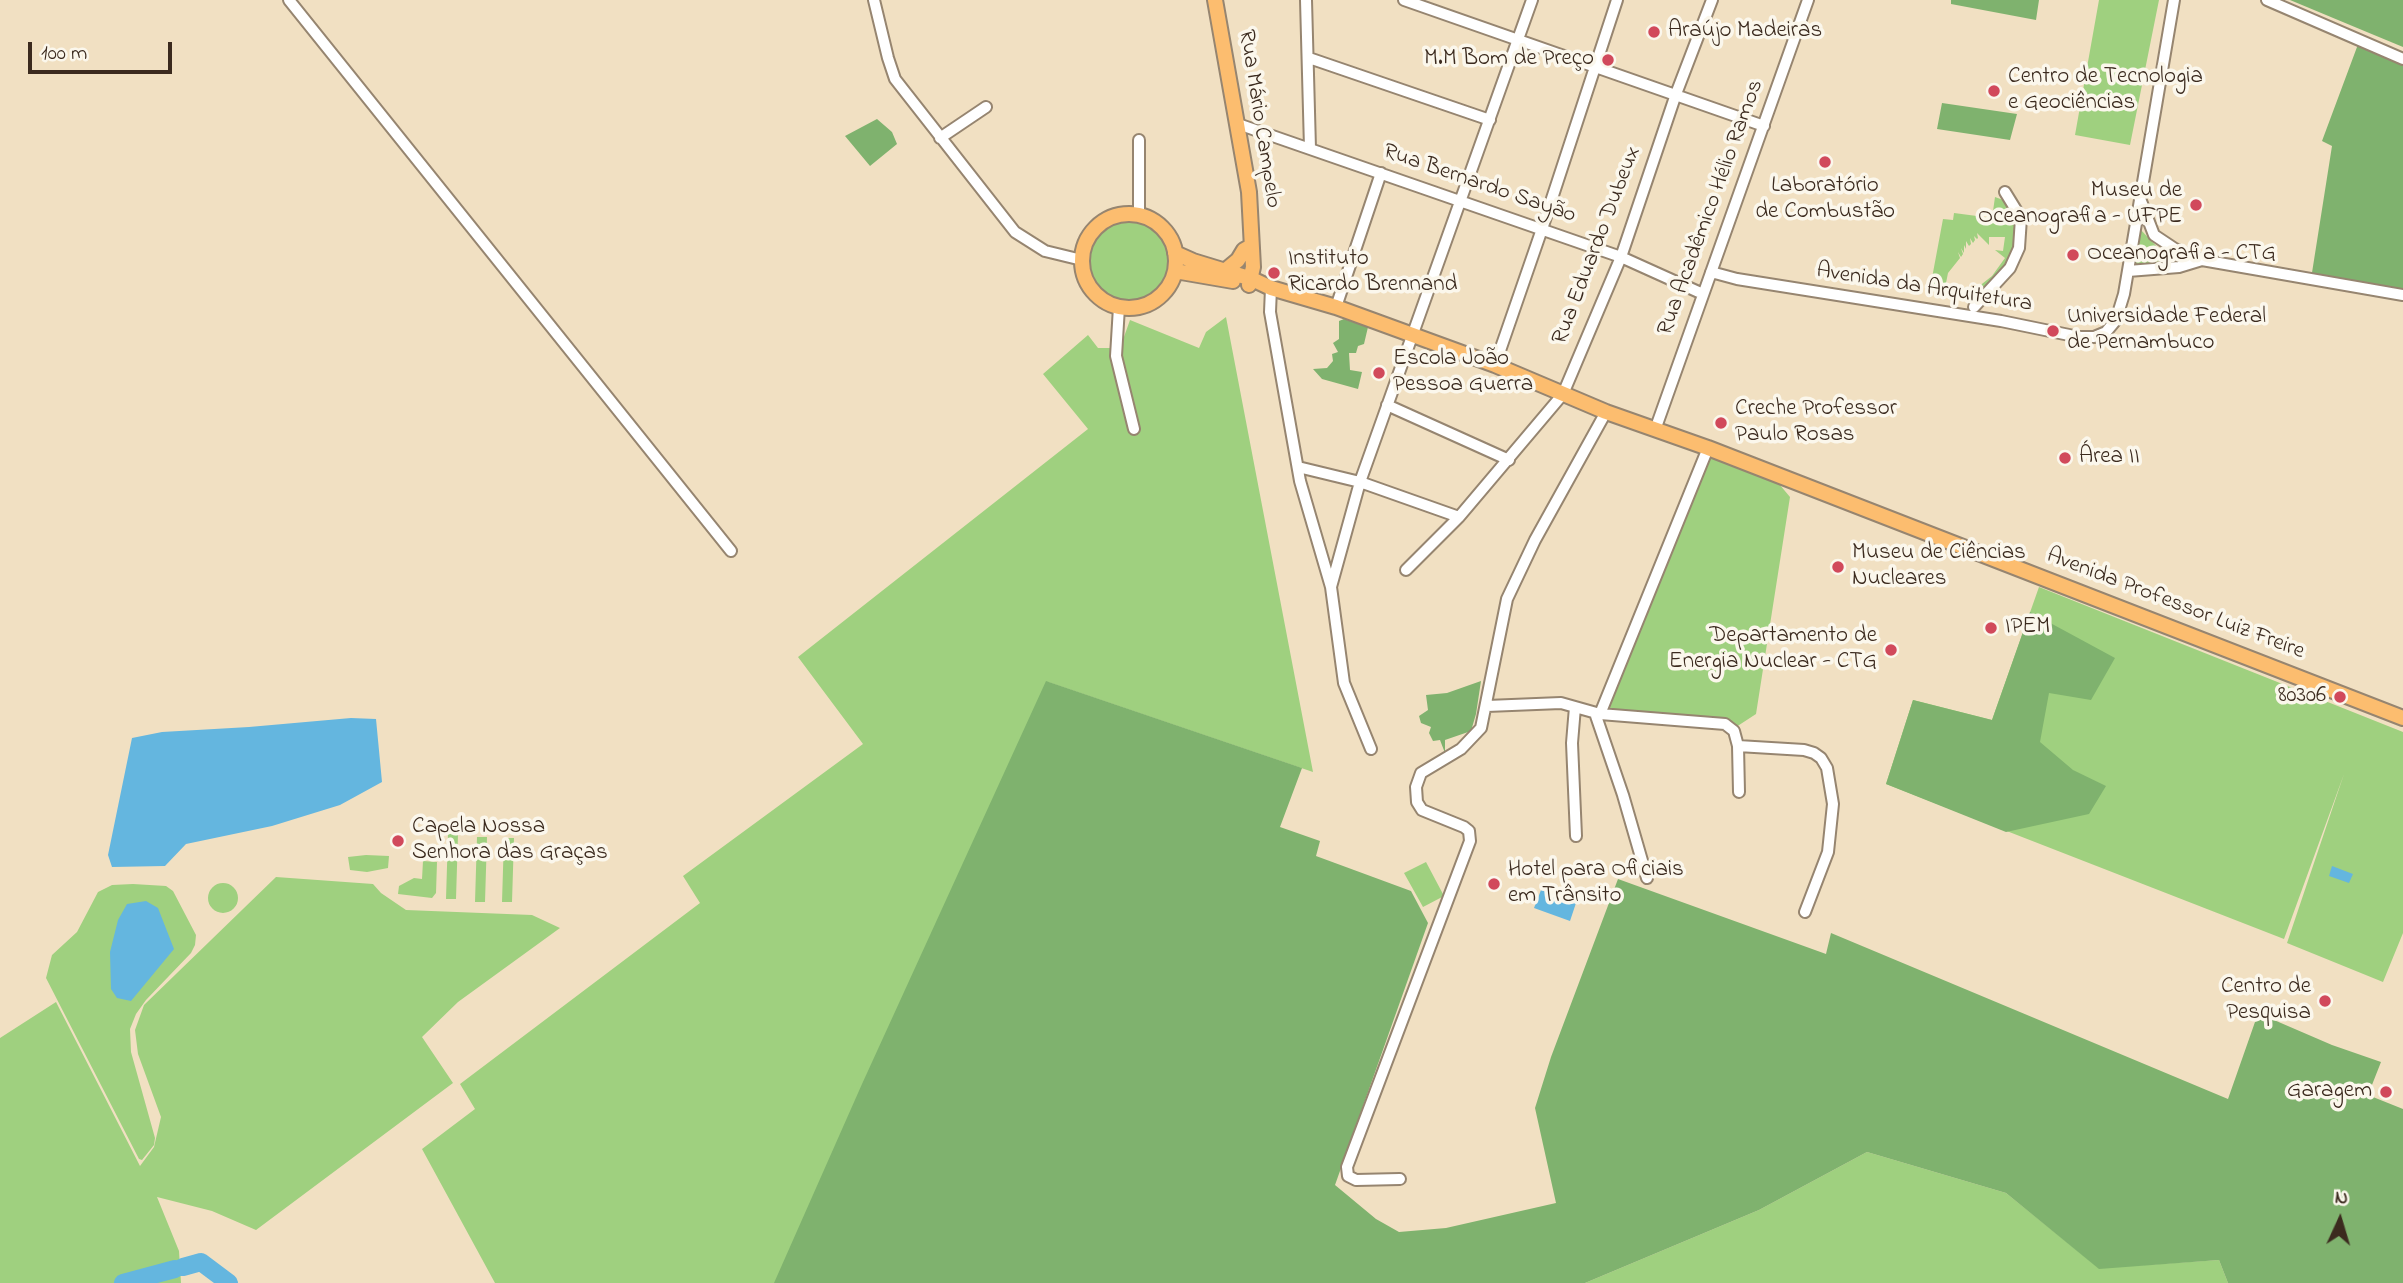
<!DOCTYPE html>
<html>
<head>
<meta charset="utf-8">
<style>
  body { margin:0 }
  #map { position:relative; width:2403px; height:1283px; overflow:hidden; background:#f1e0c2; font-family:"Indie Flower",sans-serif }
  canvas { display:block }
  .north { position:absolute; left:2305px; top:1185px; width:70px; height:70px; -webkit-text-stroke:5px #fbf7ec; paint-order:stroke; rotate:4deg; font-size:19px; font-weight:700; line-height:28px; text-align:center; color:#3b2a1e }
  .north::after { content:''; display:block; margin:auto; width:24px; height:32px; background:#3b2a1e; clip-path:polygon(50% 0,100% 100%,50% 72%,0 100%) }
  .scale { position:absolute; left:28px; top:42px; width:144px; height:32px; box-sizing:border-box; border:4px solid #3b2a1e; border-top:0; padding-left:9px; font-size:21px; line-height:24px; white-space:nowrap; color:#3b2a1e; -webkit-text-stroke:5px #fbf7ec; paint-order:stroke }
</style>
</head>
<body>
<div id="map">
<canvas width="2403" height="1283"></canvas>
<div class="north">N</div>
<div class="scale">100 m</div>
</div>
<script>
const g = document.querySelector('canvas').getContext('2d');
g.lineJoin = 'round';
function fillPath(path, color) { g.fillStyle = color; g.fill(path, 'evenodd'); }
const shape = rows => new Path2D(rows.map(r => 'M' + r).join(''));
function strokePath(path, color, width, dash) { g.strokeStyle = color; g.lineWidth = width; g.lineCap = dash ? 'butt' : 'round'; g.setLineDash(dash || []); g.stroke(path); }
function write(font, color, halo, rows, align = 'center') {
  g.font = font + ' "Indie Flower",sans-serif'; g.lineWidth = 7; g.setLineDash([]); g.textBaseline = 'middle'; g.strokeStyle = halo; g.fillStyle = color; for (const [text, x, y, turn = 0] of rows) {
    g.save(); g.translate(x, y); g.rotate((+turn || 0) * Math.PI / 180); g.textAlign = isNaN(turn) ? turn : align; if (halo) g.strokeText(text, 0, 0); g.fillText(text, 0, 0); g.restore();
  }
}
fillPath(shape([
  [2099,0,2159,0,2130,145,2075,135],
  [1995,197,2006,201,2019,221,2014,255,1980,299,1973,291,1992,276,2005,258,1995,250,2003,251,2005,237,1989,237,1989,245,1977,233,1978,238,1977,239,1974,236,1975,240,1973,243,1970,238,1971,244,1969,246,1966,241,1966,249,1964,245,1964,253,1961,248,1963,254,1961,257,1958,252,1960,258,1948,273,1946,283,1929,294,1943,219,1953,220,1954,213,1992,218],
  '1089 261a40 40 0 1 1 80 0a40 40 0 1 1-80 0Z',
  [2140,229,2161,251,2178,256,2178,258,2135,265],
  [1226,317,1313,772,1048,682,776,1283,495,1283,422,1149,475,1109,460,1084,700,903,683,876,863,744,798,657,1088,429,1043,374,1088,335,1098,348,1120,348,1130,320,1199,348,1206,332],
  [1708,448,1769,472,1790,497,1756,714,1733,729,1615,719,1607,705],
  [2039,587,2403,732,2403,933,2383,982,2287,943,2344,774,2284,939,1886,784,1913,700,1992,720],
  [448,834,458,834,456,899,446,899],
  [477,837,487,837,485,902,475,902],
  [504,838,514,838,512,902,502,902],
  [366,855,389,856,388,868,367,872,350,870,348,857],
  [423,861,437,862,436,893,432,898,398,894,399,886,414,878,422,879],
  [1426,862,1444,896,1423,907,1404,873],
  [276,877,373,884,381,893,406,910,532,915,560,928,458,1002,422,1037,453,1083,256,1230,212,1211,157,1197,179,1251,181,1283,0,1283,0,1038,56,1002,140,1166,154,1147,161,1117,138,1054,135,1030,144,1005],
  '208 898a15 15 0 1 1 30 0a15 15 0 1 1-30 0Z',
  [133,884,166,886,173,891,196,935,195,945,191,953,146,1000,136,1014,130,1029,131,1052,155,1138,154,1145,142,1160,139,1159,46,978,52,955,77,932,98,892,112,885],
  [1867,1152,2006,1193,2099,1268,2219,1260,2228,1283,1585,1283,1759,1210]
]), '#9fd07f');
fillPath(shape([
  [1951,0,2039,0,2036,20,1951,4],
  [2290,0,2403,0,2403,47,2362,30],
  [2360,39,2403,60,2403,294,2311,279,2332,146,2322,141],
  [1942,103,2017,114,2010,140,1937,129],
  [877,119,892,132,897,144,870,166,845,136],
  [1344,319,1368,327,1364,344,1358,346,1356,353,1349,353,1350,370,1362,372,1358,389,1322,379,1313,369,1327,368,1333,361,1332,354,1338,352,1333,343,1339,339,1339,321],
  [2030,612,2115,658,2091,700,2049,693,2040,742,2073,770,2106,786,2089,814,2006,832,1886,784,1913,700,1992,720],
  [1046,681,1302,768,1280,827,1320,841,1316,856,1411,891,1428,923,1335,1185,1376,1219,1399,1232,1446,1228,1556,1203,1535,1108,1551,1057,1618,879,1826,954,1831,933,2228,1099,2255,1022,2267,1017,2332,1045,2381,1062,2368,1095,2403,1109,2403,1283,2228,1283,2219,1260,2099,1269,2006,1193,1867,1152,1759,1210,1585,1283,774,1283,862,1084],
  [1481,681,1476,714,1471,731,1445,740,1445,753,1440,740,1433,741,1429,733,1431,727,1421,723,1419,716,1428,710,1426,695,1447,693]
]), '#7fb26e');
fillPath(shape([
  [351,718,376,719,382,782,340,805,272,826,186,844,165,866,112,867,108,855,132,738,162,732,249,727],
  [2332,866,2353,874,2349,883,2329,876],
  [1541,890,1576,903,1570,921,1534,908],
  [146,901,158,908,174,949,131,1001,117,998,111,989,110,952,118,920,127,904]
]), '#64b6df');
strokePath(shape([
  [183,1267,201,1262,229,1283],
  [123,1283,175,1269]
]), '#64b6df', 18);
const minor = shape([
  [289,0,731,551],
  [874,0,888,58,895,79,1015,232,1045,251,1082,260],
  [1306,0,1310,148],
  [1404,0,1764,126],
  [2267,0,2403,59],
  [1309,58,1490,120],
  [1238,124,1621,257,1703,294],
  [940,138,986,107],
  [2141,201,2154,235,2175,249,2202,260,2403,295],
  [1139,215,1139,140],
  [2128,271,2179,267,2202,260],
  [1711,272,1737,279,2001,321,2079,337,2094,337,2106,332,2116,320,2124,294,2174,0],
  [1271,288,1270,312,1300,481,1331,587,1344,683,1371,749],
  [1119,307,1116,356,1134,429],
  [1336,307,1381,173],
  [1974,307,2010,268,2019,248,2021,218,2005,192],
  [1495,365,1542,229,1617,0],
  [1387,405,1509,460],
  [1655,430,1808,0],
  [1298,467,1360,482,1459,517],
  [1406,570,1459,517,1563,394,1621,257,1676,94,1712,0],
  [1331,587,1360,482,1532,0],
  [1487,706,1561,703,1600,714,1725,724,1734,731,1738,746,1804,750,1814,753,1821,758,1827,768,1833,804,1828,852,1805,912],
  [1575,707,1572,743,1576,836],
  [1595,713,1623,795,1647,878],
  [1600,714,1708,448],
  [1738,746,1739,792],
  [1400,1179,1356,1180,1348,1176,1347,1167,1470,841,1469,831,1464,827,1422,810,1417,802,1416,787,1421,773,1461,749,1481,728,1507,599,1535,540,1606,412]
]);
const major = shape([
  [1215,0,1249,192,1253,267,1249,285],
  '1082 261a47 47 0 1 1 94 0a47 47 0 1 1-94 0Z',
  [1175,253,1193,261,1252,279,1271,288,1336,307,1495,365,1606,412,1708,448,2403,718],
  [1226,270,1238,260,1244,250,1251,246],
  [1175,271,1233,281]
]);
strokePath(minor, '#968570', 14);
strokePath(major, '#968570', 18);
strokePath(minor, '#fff', 10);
strokePath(major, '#fcbd6f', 14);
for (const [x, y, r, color] of [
  [1654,32,7,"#d1495b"],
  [1608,60,7,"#d1495b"],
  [1994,91,7,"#d1495b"],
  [1825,162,7,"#d1495b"],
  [2196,205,7,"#d1495b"],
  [2073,255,7,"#d1495b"],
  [1274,273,7,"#d1495b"],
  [2053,331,7,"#d1495b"],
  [1379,373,7,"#d1495b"],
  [1721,423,7,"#d1495b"],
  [2065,458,7,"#d1495b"],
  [1838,567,7,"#d1495b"],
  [1991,628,7,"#d1495b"],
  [1891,650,7,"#d1495b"],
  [2340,697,7,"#d1495b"],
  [398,841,7,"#d1495b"],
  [1494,884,7,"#d1495b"],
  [2325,1001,7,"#d1495b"],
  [2386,1092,7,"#d1495b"]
]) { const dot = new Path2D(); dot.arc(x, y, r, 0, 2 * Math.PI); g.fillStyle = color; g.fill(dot); strokePath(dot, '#fbf7ec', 2.5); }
write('23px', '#3b2a1e', '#fbf7ec', [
  ["Araújo Madeiras",1668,32],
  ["M.M Bom de Preço",1594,60,"right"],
  ["Centro de Tecnologia",2008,78],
  ["e Geociências",2008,104],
  ["Laboratório",1825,187,"center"],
  ["de Combustão",1825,213,"center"],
  ["Museu de",2182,192,"right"],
  ["Oceanografia - UFPE",2182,218,"right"],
  ["Oceanografia - CTG",2087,255],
  ["Instituto",1288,260],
  ["Ricardo Brennand",1288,286],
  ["Universidade Federal",2067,318],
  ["de Pernambuco",2067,344],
  ["Escola João",1393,360],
  ["Pessoa Guerra",1393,386],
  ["Creche Professor",1735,410],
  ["Paulo Rosas",1735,436],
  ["Área II",2079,458],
  ["Museu de Ciências",1852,554],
  ["Nucleares",1852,580],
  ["IPEM",2005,628],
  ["Departamento de",1877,637,"right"],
  ["Energia Nuclear - CTG",1877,663,"right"],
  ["80306",2326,697,"right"],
  ["Capela Nossa",412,828],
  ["Senhora das Graças",412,854],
  ["Hotel para Oficiais",1508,871],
  ["em Trânsito",1508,897],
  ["Centro de",2311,988,"right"],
  ["Pesquisa",2311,1014,"right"],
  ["Garagem",2372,1092,"right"]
], 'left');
write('23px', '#3b2a1e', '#fbf7ec', [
  ["Rua Mário Campelo",1258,119,81],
  ["Rua Bernardo Sayão",1479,185,19],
  ["Rua Acadêmico Hélio Ramos",1712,208,-70],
  ["Rua Eduardo Dubeux",1598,246,-69],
  ["Avenida da Arquitetura",1924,289,9],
  ["Avenida Professor Luiz Freire",2175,605,21]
]);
</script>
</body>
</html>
